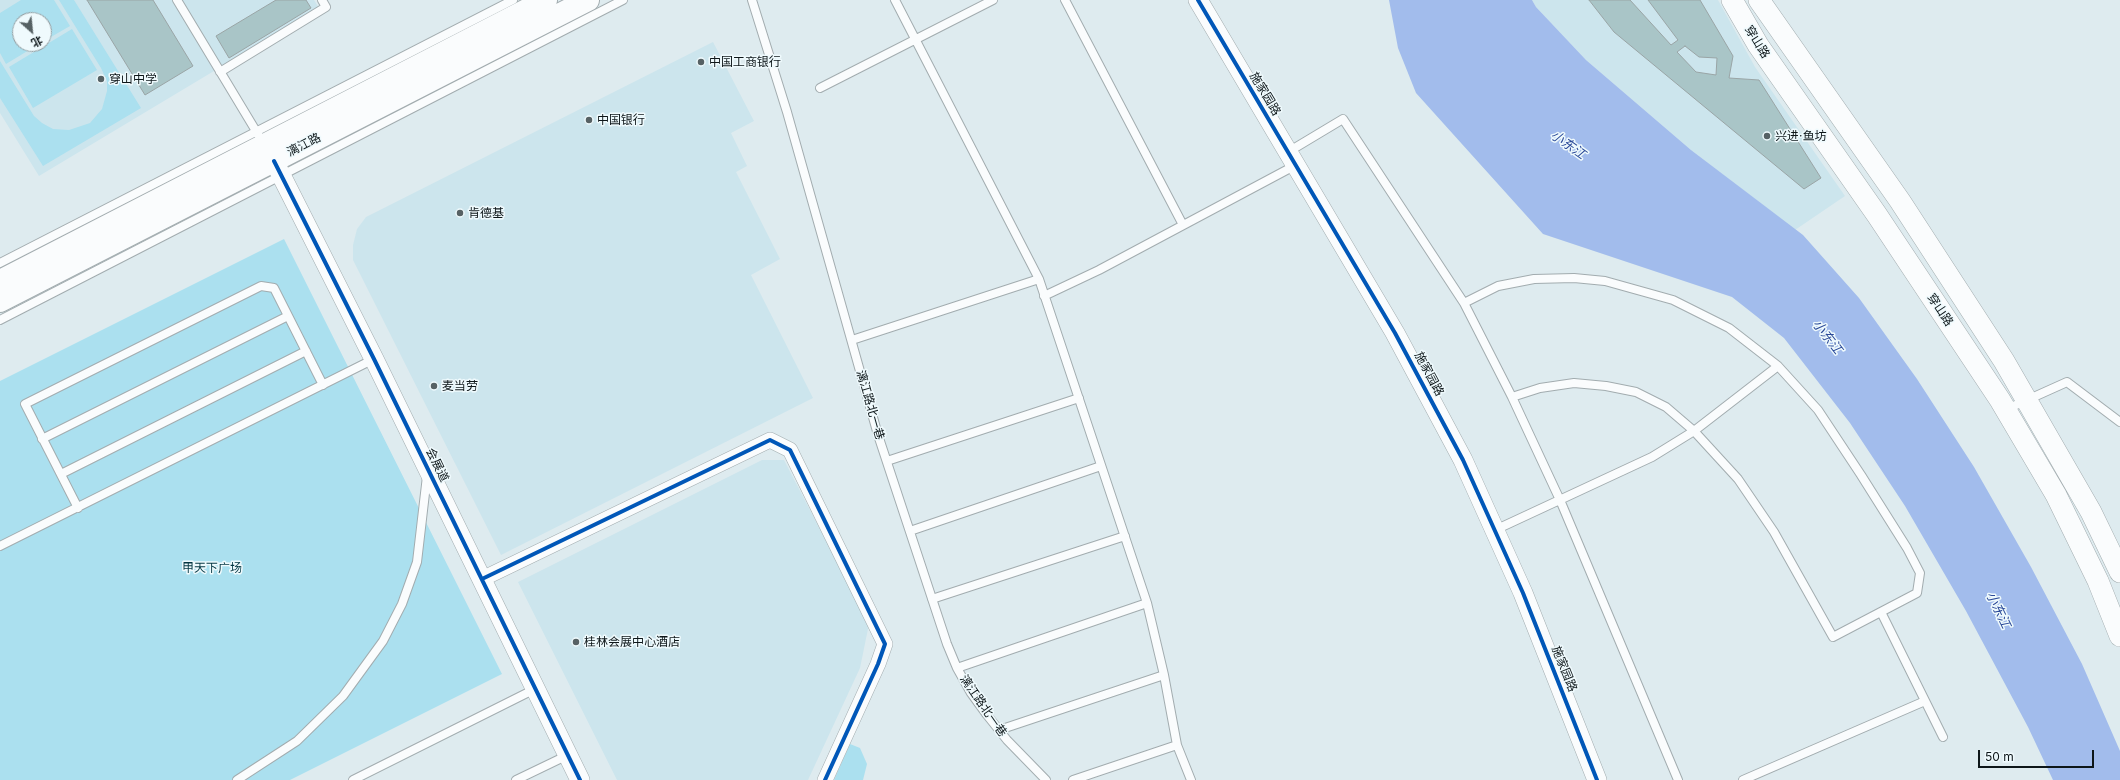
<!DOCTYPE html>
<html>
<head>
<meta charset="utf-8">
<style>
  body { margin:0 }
  #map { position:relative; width:2120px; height:780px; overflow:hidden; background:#deebef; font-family:Inter,"Noto Sans SC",sans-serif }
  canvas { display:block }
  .north { position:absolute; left:12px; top:12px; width:40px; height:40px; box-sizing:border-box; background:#effafd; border:1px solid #959fa2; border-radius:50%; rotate:153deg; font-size:11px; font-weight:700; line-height:16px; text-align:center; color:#0d1619 }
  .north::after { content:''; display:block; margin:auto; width:14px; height:18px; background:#566164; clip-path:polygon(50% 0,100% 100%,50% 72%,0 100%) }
  .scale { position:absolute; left:1978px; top:750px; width:116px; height:18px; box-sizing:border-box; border:2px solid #0d1619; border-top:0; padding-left:5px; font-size:12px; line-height:14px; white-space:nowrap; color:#0d1619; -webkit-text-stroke:3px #effafd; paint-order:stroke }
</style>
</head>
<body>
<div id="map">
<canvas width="2120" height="780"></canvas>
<div class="north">北</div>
<div class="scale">50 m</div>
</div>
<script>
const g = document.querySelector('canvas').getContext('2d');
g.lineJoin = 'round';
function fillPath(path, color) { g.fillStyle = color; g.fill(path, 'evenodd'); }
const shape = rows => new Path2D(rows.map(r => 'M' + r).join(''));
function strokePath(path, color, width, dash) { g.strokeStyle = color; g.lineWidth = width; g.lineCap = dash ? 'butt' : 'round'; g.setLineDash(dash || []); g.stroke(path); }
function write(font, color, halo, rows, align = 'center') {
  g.font = font + ' Inter,"Noto Sans SC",sans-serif'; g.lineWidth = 3; g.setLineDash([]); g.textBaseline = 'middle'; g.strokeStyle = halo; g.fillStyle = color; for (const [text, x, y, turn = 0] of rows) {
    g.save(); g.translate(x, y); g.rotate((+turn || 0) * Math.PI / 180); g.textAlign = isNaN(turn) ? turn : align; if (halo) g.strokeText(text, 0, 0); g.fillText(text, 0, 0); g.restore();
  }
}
fillPath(shape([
  [0,0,314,0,319,8,39,176,0,113],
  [20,20,44,20,44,44,20,44],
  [1532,0,1718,0,1755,67,1845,196,1795,230,1691,150,1586,60,1536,7],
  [713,42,754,121,731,133,747,166,736,172,780,259,751,275,813,398,501,555,353,260,353,245,357,229,366,217,380,210],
  [762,460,784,460,869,624,860,668,808,780,617,780,518,582]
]), '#cce5ed');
fillPath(shape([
  [21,0,54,0,70,26,44,41,44,20,20,20,20,44,39,44,6,64,0,53,0,13],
  [59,0,74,0,141,108,43,166,0,98,0,61,34,116,42,123,53,129,69,130,90,123,102,109,107,91,107,81,101,68],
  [72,29,97,70,33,108,9,67],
  [284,239,502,674,290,780,0,780,0,381],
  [850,744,860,748,867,764,863,780,834,780]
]), '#abe0ef');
fillPath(shape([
  [1389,0,1532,0,1536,7,1586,60,1691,150,1803,235,1859,298,1917,379,1974,467,2031,567,2082,664,2120,751,2120,780,2053,780,2028,727,1966,611,1905,506,1850,423,1784,338,1732,297,1543,234,1416,93,1398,48]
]), '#a2bcec');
const building = shape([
  [87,0,153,0,193,66,145,95,87,0],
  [276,0,306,0,311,8,229,58,216,36,276,0],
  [1589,0,1630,0,1671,45,1678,40,1648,0,1700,0,1733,56,1729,78,1759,80,1821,178,1804,189,1614,32,1589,0],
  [1685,46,1699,57,1717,58,1716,75,1696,72,1677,52,1685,46]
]);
fillPath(building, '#a9c5c7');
strokePath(building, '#9aa5a6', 1);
const service = shape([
  [177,0,259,136],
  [752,0,787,112,878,435,947,644,957,668,971,693,987,715,1007,740,1046,780],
  [895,0,1039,279,1147,603,1164,675,1177,745,1191,780],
  [1065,0,1183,225],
  [220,72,326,7,322,0],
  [820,88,993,0],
  [1288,152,1343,119,1464,303,1512,397,1560,500,1678,780],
  [0,263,513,0],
  [1044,296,1099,270,1296,165],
  [1464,303,1498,286,1534,279,1574,278,1605,281,1673,300,1729,328,1778,366,1818,410,1861,475,1907,548,1920,573,1917,593,1833,637,1774,532,1738,479,1694,431,1666,407,1636,392,1606,386,1574,383,1540,388,1512,397],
  [0,320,623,0],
  [852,340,1039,279],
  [2007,409,2067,382,2120,422],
  [42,439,288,316],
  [887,461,1079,398],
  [61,474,306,351],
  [78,508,25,404,261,286,274,288,323,385],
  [1495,530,1652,457,1694,431,1778,366],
  [910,531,1101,466],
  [0,546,374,359],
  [932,599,1125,536],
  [1881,612,1943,737],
  [957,668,1147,603],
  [999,730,1164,675],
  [237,780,297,741,343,696,383,641,402,604,417,562,427,476],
  [353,780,535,689],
  [516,780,568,755],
  [1073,780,1177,745],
  [1743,780,1925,701]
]);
const minor = shape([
  [482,579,770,440,790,450,885,644,878,664,825,780]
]);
const tertiary = shape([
  [1198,0,1395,333,1463,460,1523,593,1597,780],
  [274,161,374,359,580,780]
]);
const secondary = shape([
  [1732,0,1758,45,1877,215,2000,400,2056,495,2098,581,2120,636],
  [1759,0,1900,201,2004,361,2091,512,2120,572]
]);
const trunk = shape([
  [0,281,546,0],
  [0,301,588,0]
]);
strokePath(service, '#a2acaf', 10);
strokePath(minor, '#a2acaf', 16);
strokePath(tertiary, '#a2acaf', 20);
strokePath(secondary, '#a2acaf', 22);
strokePath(trunk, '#a2acaf', 24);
strokePath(service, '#fafcfd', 8);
strokePath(minor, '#fafcfd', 15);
strokePath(tertiary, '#fafcfd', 19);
strokePath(secondary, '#fafcfd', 21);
strokePath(trunk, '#fafcfd', 22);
strokePath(shape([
  [1198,0,1395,333,1463,460,1523,593,1597,780],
  [274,161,374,359,580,780],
  [482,579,770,440,790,450,885,644,878,664,825,780]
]), '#0057b8', 4);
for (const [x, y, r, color] of [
  [701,62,4,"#566164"],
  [101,79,4,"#566164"],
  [589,120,4,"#566164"],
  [1767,136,4,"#566164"],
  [460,213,4,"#566164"],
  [434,386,4,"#566164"],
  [576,642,4,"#566164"]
]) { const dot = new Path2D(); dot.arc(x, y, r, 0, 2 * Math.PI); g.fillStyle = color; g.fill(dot); strokePath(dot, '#effafd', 1.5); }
write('12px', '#0d1619', '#effafd', [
  ["穿山路",1757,42,58],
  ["施家园路",1265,94,59],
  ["漓江路",304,145,-27],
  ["穿山路",1940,310,56],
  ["施家园路",1429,374,62],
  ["漓江路北一巷",870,405,74],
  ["会展道",437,465,64],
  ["施家园路",1564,669,68],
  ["漓江路北一巷",983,706,55]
]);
write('12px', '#0d1619', '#effafd', [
  ["中国工商银行",709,62],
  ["穿山中学",109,79],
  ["中国银行",597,120],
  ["兴进·鱼坊",1775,136],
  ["肯德基",468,213],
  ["麦当劳",442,386],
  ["桂林会展中心酒店",584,642]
], 'left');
write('12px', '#033642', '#effafd', [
  ["甲天下广场",212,568]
]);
write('italic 13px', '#2b4a99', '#effafd', [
  ["小东江",1568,145,35],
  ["小东江",1827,337,52],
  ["小东江",1998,610,64]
]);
</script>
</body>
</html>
